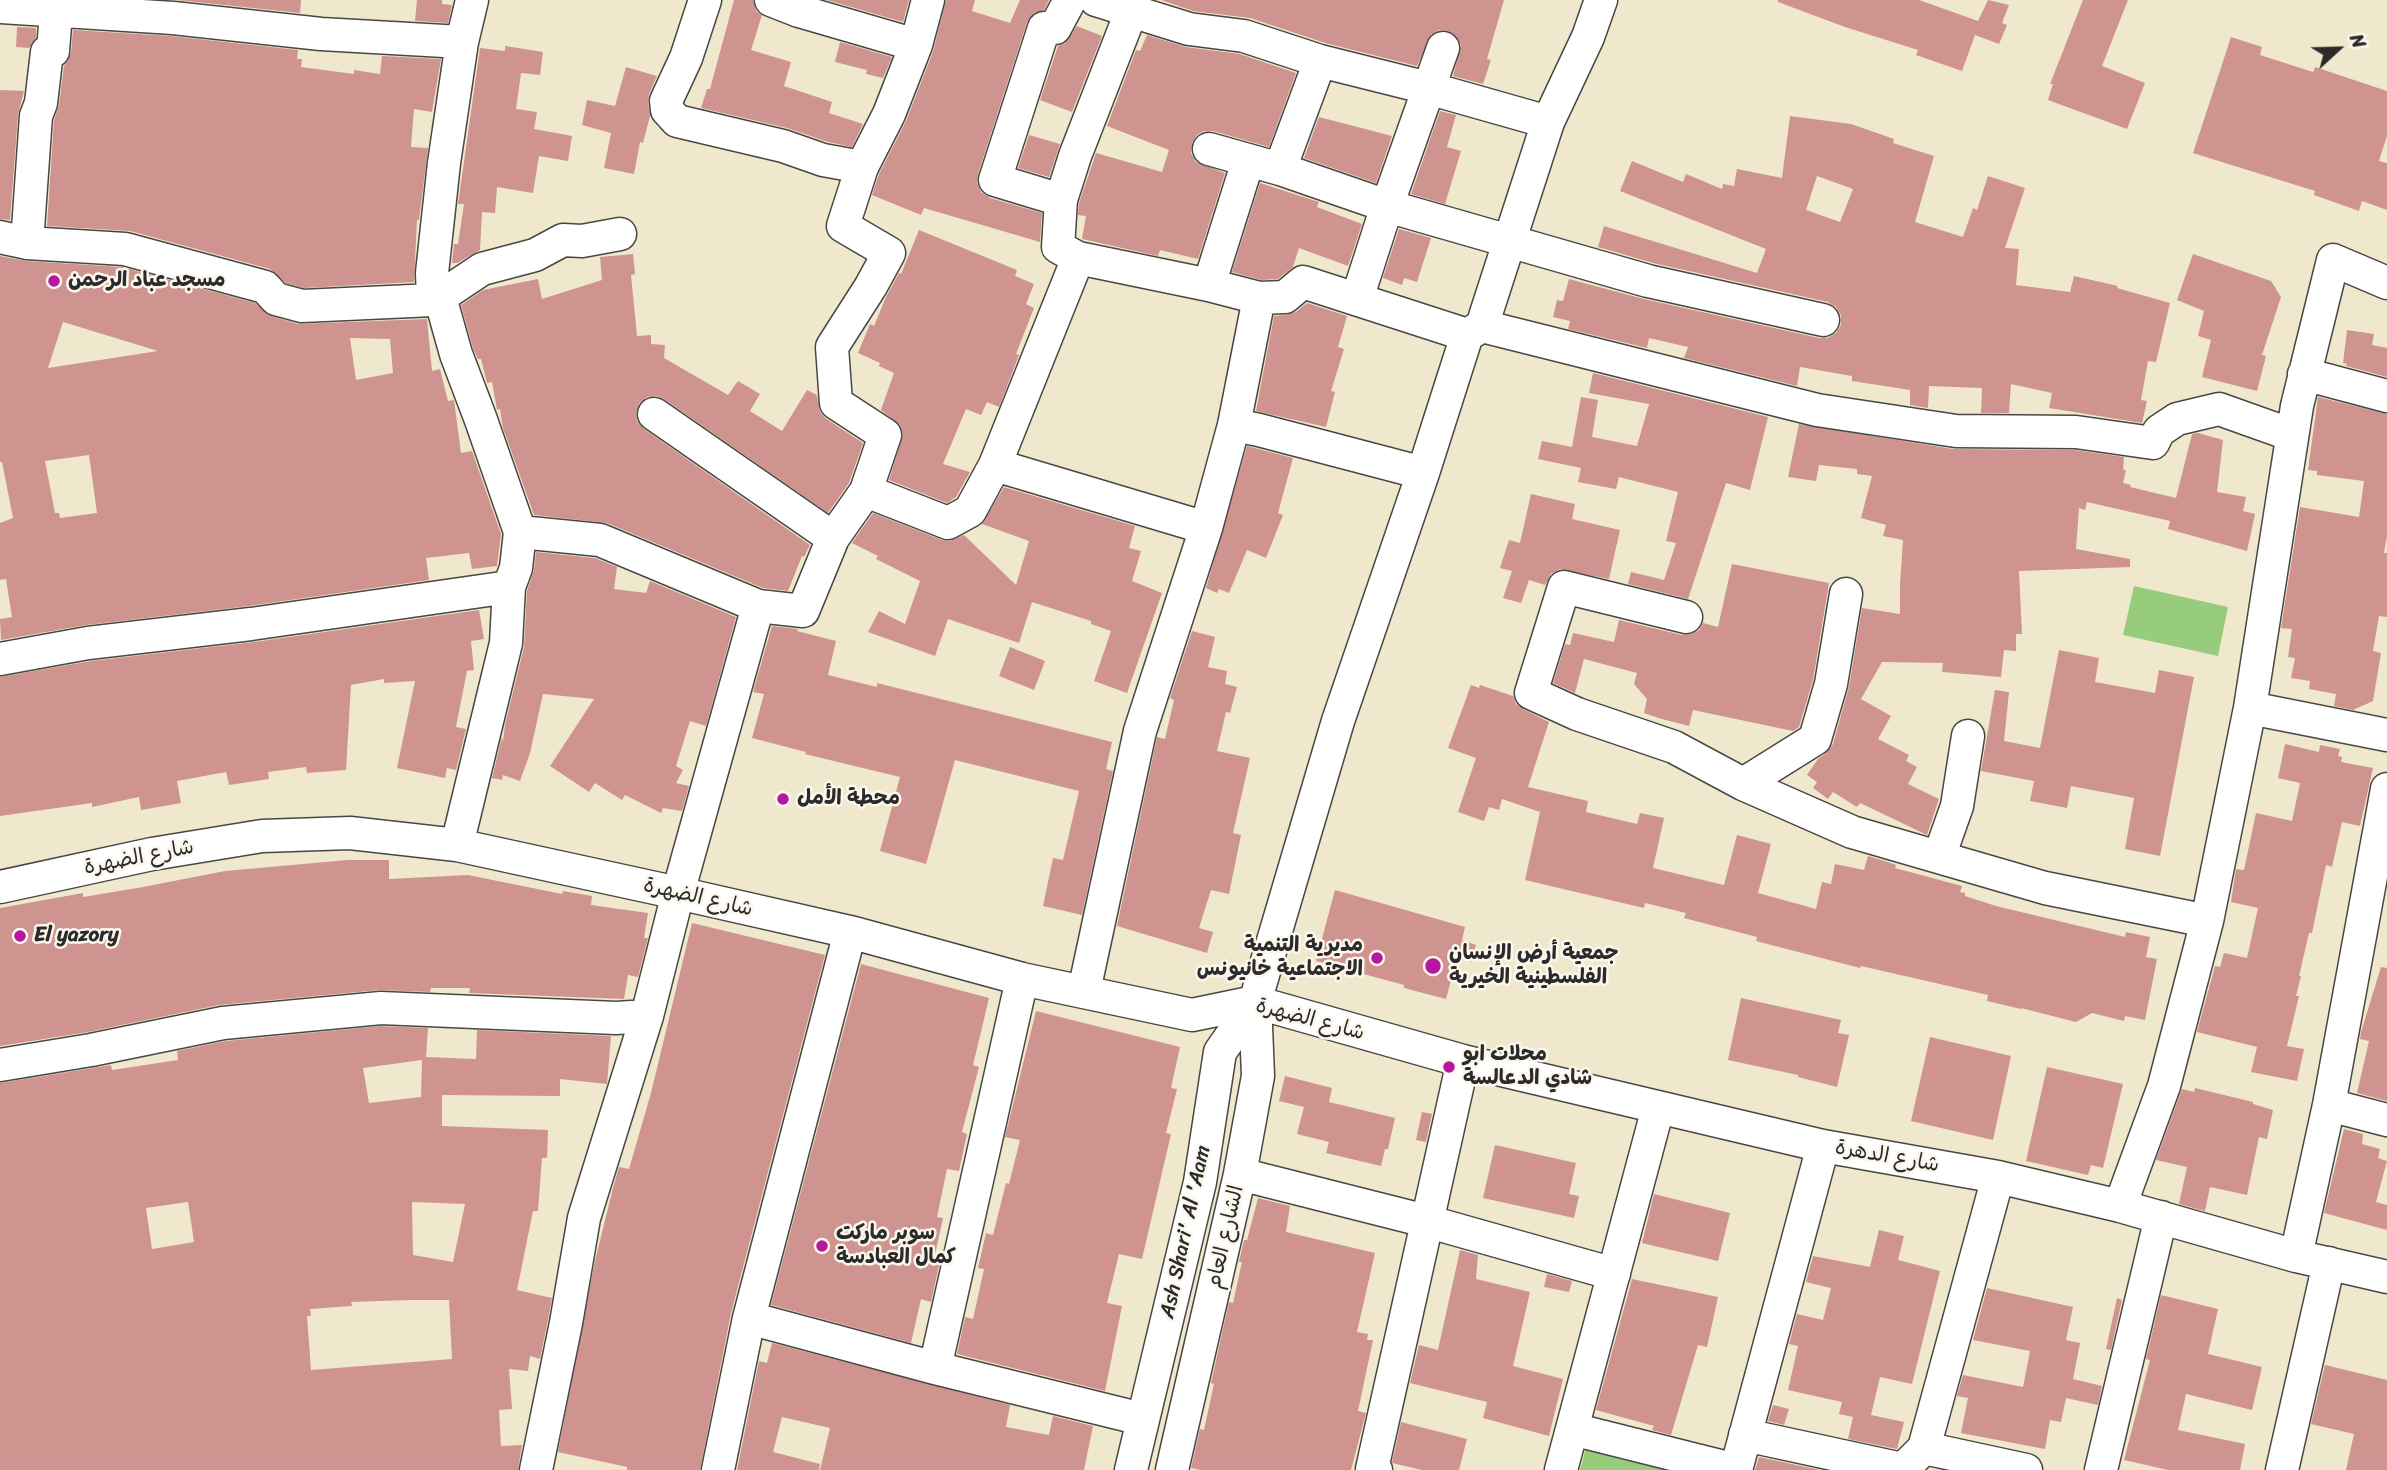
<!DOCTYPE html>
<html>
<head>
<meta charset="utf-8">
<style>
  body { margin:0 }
  #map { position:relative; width:2387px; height:1470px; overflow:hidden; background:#efe8cd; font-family:Sriracha,sans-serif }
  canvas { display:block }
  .north { position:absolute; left:2303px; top:14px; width:70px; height:70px; -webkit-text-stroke:5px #fbf7ec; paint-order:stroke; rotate:68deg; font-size:19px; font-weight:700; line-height:28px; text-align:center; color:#2b2b2b }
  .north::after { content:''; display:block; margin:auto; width:24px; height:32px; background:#2b2b2b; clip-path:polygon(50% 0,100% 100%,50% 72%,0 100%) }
</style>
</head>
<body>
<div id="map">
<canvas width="2387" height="1470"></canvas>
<div class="north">N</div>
</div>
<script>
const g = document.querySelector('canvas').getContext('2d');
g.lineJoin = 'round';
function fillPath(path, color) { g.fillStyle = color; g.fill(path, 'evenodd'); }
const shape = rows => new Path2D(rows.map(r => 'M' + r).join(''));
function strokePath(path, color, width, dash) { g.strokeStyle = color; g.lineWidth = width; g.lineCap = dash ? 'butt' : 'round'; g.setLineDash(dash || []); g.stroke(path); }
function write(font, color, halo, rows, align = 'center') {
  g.font = font + ' Sriracha,"Playpen Sans Arabic",sans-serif'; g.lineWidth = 5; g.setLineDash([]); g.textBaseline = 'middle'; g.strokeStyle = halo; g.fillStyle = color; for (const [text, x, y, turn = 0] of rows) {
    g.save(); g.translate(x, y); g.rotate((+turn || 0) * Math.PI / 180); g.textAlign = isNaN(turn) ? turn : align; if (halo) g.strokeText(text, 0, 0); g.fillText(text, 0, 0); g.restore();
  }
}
fillPath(shape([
  [2134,586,2228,607,2218,656,2123,635],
  [1591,1429,1718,1470,1580,1470]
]), '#97cc7d');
fillPath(shape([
  [177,0,301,0,300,13],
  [417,0,442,0,442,4,452,5,448,23,415,21],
  [734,0,753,0,756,11,762,15,751,50,791,62,784,86,832,102,829,113,863,124,852,147,828,142,787,128,701,108,707,89,710,89],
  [827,0,909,0,903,22],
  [946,0,975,0,972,11,1010,23,1020,0,1049,0,1044,10,1034,13,1027,22,978,174,977,183,981,192,990,198,1042,213,1040,242,924,208,921,215,872,195,879,174,906,121,933,52],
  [1161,0,1504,0,1487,59,1491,60,1483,84,1453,76,1461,45,1456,36,1448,31,1439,30,1431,35,1417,66,1325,43,1250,18,1193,11],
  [1778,0,1919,0,1978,21,1988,0,2009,5,2002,23,2007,25,1999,44,1975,35,1962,71,1916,55,1918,50,1845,27,1778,2],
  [2083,0,2128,0,2102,66,2145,83,2127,129,2048,100,2053,84,2050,84],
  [1077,26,1102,36,1072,112,1040,100,1058,46,1065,43],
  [17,27,36,28,36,38,29,48,16,47],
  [73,30,171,36,298,50,297,59,302,59,301,67,354,74,354,70,380,74,382,56,441,59,432,112,414,109,411,147,428,148,419,220,417,220,414,282,304,288,286,283,270,269,130,231,47,226,54,120,59,105,64,66,71,53],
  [1147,35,1186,47,1240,54,1296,73,1269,147,1213,131,1204,131,1197,135,1192,143,1191,153,1196,162,1225,173,1198,259,1160,250,1158,256,1082,239,1086,216,1078,215,1079,203,1096,153,1162,172,1169,150,1107,126,1136,50,1140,51],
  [2231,37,2262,47,2260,55,2313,72,2315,67,2387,91,2387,136,2379,161,2387,163,2387,210,2362,201,2359,211,2314,195,2315,191,2193,153],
  [840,42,892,57,883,78,866,74,867,70,835,62],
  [505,46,543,52,540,75,521,73,516,109,537,112,534,129,572,136,568,161,539,156,533,193,497,187,495,213,482,212,480,250,457,263,452,263,454,244,458,244,464,204,458,204,480,48,505,51],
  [626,67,657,76,649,94,648,103,650,116,643,143,640,142,634,174,604,168,611,133,582,125,587,100,615,106],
  [0,90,24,91,18,115,10,220,0,219],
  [1440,111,1456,115,1447,147,1461,151,1445,204,1411,194],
  [1790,116,1851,124,1894,139,1893,143,1934,156,1915,222,1963,237,1973,208,1977,210,1988,176,2025,188,2005,248,2019,249,2016,285,2070,292,2074,276,2118,286,2117,288,2170,303,2156,362,2148,361,2141,400,2147,401,2142,423,2049,408,2052,393,2011,384,2009,413,1981,413,1982,388,1929,386,1928,408,1910,405,1910,390,1852,381,1852,376,1800,367,1797,386,1684,358,1688,347,1649,338,1647,348,1568,329,1570,321,1553,317,1557,300,1563,301,1569,279,1644,299,1819,338,1828,338,1836,333,1841,325,1841,315,1836,307,1828,302,1653,263,1598,247,1604,226,1757,273,1766,249,1620,191,1632,161,1683,182,1686,174,1722,189,1723,184,1734,186,1737,169,1782,178],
  [1817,176,1853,189,1840,222,1806,210],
  [1319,117,1392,136,1376,183,1304,158],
  [1029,135,1060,144,1049,177,1018,168],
  [1260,183,1319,202,1317,207,1362,224,1348,266,1299,248,1293,267,1278,279,1261,280,1232,272],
  [1399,229,1431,238,1417,282,1404,278,1402,285,1383,278],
  [919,230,1017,270,1015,276,1034,284,1026,304,1034,308,1016,354,1019,355,999,407,987,402,981,415,966,409,943,464,970,472,956,497,947,503,889,480,903,434,900,425,881,410,894,373,879,366,880,363,858,353,870,324,874,326,886,297,899,273,901,274],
  [633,254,635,274,631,275,637,336,651,335,651,344,665,345,664,358,728,395,738,381,760,394,750,411,782,431,807,390,817,395,820,412,825,418,863,443,849,483,828,513,664,399,656,396,647,397,639,404,636,412,637,421,644,429,810,545,804,557,802,556,788,591,763,588,607,523,534,515,503,428,500,409,497,410,492,382,487,383,481,359,478,359,473,348,461,305,483,290,538,279,542,299,602,280,600,257],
  [2193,254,2271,281,2281,297,2262,355,2266,356,2257,391,2202,377,2211,340,2198,336,2204,311,2177,300],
  [0,256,26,261,122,267,255,303,271,316,298,324,427,319,432,371,440,369,448,401,454,400,461,453,472,451,501,534,497,566,472,569,469,553,426,558,429,580,249,606,86,625,1,640,0,619,12,617,6,579,0,580,0,523,13,518,2,462,0,462],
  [63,322,158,351,48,368],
  [350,338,390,339,393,373,356,380],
  [89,455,97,513,60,518,59,513,55,513,45,461],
  [1307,303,1347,316,1338,347,1344,349,1331,391,1335,392,1326,427,1256,411,1274,316,1286,315,1296,312],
  [2347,330,2374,334,2372,345,2387,348,2387,377,2346,366,2347,364,2343,363],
  [1593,373,1768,417,1750,490,1726,483,1688,599,1628,584,1631,572,1664,580,1676,543,1666,541,1678,492,1619,477,1616,489,1578,482,1581,468,1538,459,1542,441,1572,447,1581,397,1598,400,1592,437,1637,446,1649,404,1589,393],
  [2318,397,2387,414,2387,536,2384,553,2387,553,2387,617,2379,616,2373,651,2381,653,2373,701,2353,710,2334,706,2336,694,2309,689,2310,681,2291,678,2295,658,2288,657,2292,629,2281,628,2300,507,2359,517,2364,481,2317,475,2317,471,2308,470],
  [1799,424,1953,449,2075,450,2124,457,2123,469,2126,471,2123,483,2131,485,2130,487,2176,498,2192,434,2198,433,2223,440,2217,492,2246,497,2243,511,2255,514,2247,551,2168,529,2170,521,2087,502,2085,510,2079,508,2076,549,2130,559,2130,567,2019,571,2022,634,2016,634,2016,651,2004,650,2001,677,1942,672,1943,663,1882,662,1861,699,1891,716,1878,739,1909,755,1906,761,1917,767,1908,784,1939,799,1927,835,1860,803,1857,807,1833,792,1828,799,1813,788,1817,782,1807,775,1818,759,1825,754,1833,744,1849,687,1862,608,1900,614,1900,584,1903,540,1883,536,1886,525,1861,518,1872,476,1857,474,1857,469,1819,465,1816,481,1788,477],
  [1247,446,1293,458,1278,513,1283,515,1266,558,1247,550,1229,593,1219,589,1217,593,1206,588],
  [1004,487,1135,526,1129,548,1141,551,1132,581,1162,593,1127,693,1094,681,1111,631,1091,624,1091,621,1032,602,1019,643,948,619,935,656,868,632,879,611,905,624,920,581,876,559,878,556,852,543,873,513,942,540,950,541,964,535,1016,585,1029,541,982,524],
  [1531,494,1575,504,1572,519,1620,530,1609,579,1560,569,1551,574,1545,585,1529,580,1521,603,1503,598,1512,571,1500,568,1509,540,1520,543],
  [536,552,595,558,617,567,614,589,646,593,650,581,736,617,706,726,690,721,676,766,683,770,676,783,689,786,682,811,663,808,661,813,625,795,622,800,595,783,589,792,550,766,594,699,543,694,530,753,520,781,503,775,502,780,492,778,502,737,503,742,505,725,524,647,527,591,534,570],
  [1732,564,1829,583,1813,680,1799,727,1793,731,1693,710,1689,726,1662,719,1644,713,1647,699,1634,684,1637,673,1584,659,1575,693,1553,683,1565,644,1570,645,1573,633,1614,642,1619,620,1682,635,1692,634,1699,630,1703,623,1718,627],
  [479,610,484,639,471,641,474,670,467,671,456,727,466,729,456,770,447,768,445,778,397,768,415,681,384,683,384,679,351,685,346,770,307,773,306,767,268,772,269,779,229,785,226,772,177,781,181,803,141,810,139,797,92,807,92,803,0,816,0,677,91,661,254,642],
  [772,626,798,629,797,631,836,641,828,675,877,687,877,683,1112,742,1106,769,1113,771,1082,915,1043,906,1053,858,1063,860,1079,791,955,760,926,864,880,851,900,777,805,754,806,752,752,738,764,694,753,692],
  [1192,631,1215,637,1208,667,1227,671,1225,684,1237,687,1230,713,1226,712,1217,751,1250,758,1233,833,1241,835,1229,894,1211,890,1199,928,1213,932,1207,953,1117,926,1157,737,1165,739,1174,700,1170,698],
  [1010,647,1045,661,1034,690,999,676],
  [2059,650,2099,658,2095,682,2155,693,2159,670,2194,677,2160,856,2125,849,2134,798,2071,786,2067,808,2030,801,2034,781,1981,771,1995,690,2009,692,2004,741,2040,748],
  [1471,685,1479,688,1480,685,1513,696,1516,704,1523,709,1549,722,1528,787,1588,801,1586,812,1637,824,1640,813,1664,818,1653,868,1724,885,1737,835,1771,844,1758,893,1816,909,1822,882,1831,884,1835,864,1864,870,1868,856,1888,862,1896,865,1895,868,1962,886,1960,892,1965,893,1965,896,1996,906,2125,937,2126,932,2150,937,2146,957,2157,959,2145,1020,2125,1016,2124,1021,2092,1013,2076,1022,2021,1008,2021,1009,1987,1001,1988,995,1861,966,1860,968,1756,941,1757,937,1684,918,1686,913,1645,903,1644,908,1525,880,1540,812,1502,799,1499,810,1489,807,1484,821,1458,812,1476,758,1448,748],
  [2285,744,2319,752,2320,745,2340,749,2338,756,2342,757,2341,762,2373,768,2360,826,2342,822,2332,867,2326,865,2312,933,2309,933,2299,976,2301,976,2296,996,2299,996,2287,1046,2304,1049,2297,1081,2251,1072,2257,1047,2197,1032,2215,966,2220,967,2224,953,2247,958,2258,908,2231,902,2236,869,2244,870,2256,813,2292,821,2300,783,2278,778],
  [348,860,389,860,389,879,468,875,562,894,563,891,592,896,591,905,648,913,644,938,648,938,638,977,628,975,624,999,469,993,470,988,431,988,430,992,379,990,219,1005,88,1032,0,1046,0,908,83,893,83,897,143,887,225,871],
  [1335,890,1465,927,1462,940,1476,945,1471,962,1457,958,1446,999,1404,988,1404,985,1316,961],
  [692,923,825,955,731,1313,700,1470,627,1470,627,1467,558,1452,595,1261,613,1188,619,1167,629,1169,651,1093],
  [861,964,989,998,973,1065,979,1067,962,1132,967,1134,959,1171,947,1169,937,1217,943,1218,934,1259,940,1261,931,1302,921,1299,911,1343,771,1305],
  [2381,967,2387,968,2387,1101,2357,1093,2369,1041,2360,1039,2361,1032],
  [1741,998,1841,1020,1838,1033,1849,1035,1837,1087,1798,1077,1798,1075,1728,1060],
  [1036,1011,1180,1047,1171,1088,1177,1089,1166,1133,1171,1134,1142,1259,1119,1254,1107,1303,1122,1306,1105,1391,957,1354,965,1317,973,1319,984,1269,978,1268,986,1233,993,1235,1006,1183,1009,1184,1020,1140,1005,1137],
  [381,1026,428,1028,426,1057,476,1059,477,1030,611,1036,607,1084,560,1079,560,1096,442,1095,442,1126,548,1130,547,1158,542,1158,538,1211,533,1211,517,1290,552,1298,548,1320,540,1359,530,1356,528,1371,509,1369,512,1409,499,1410,501,1446,522,1445,518,1470,0,1470,0,1083,111,1065,112,1070,178,1060,177,1051,226,1041],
  [422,1060,421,1097,369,1103,363,1068],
  [188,1202,194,1242,152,1249,146,1208],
  [412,1202,465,1204,453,1262,413,1255],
  [410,1300,449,1300,452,1359,311,1370,307,1316,311,1316,310,1309,352,1306,351,1302],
  [1930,1037,2011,1056,1993,1140,1911,1121],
  [2047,1067,2123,1084,2103,1168,2091,1165,2088,1175,2026,1161],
  [1285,1076,1332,1088,1329,1102,1395,1118,1388,1149,1385,1149,1381,1166,1326,1153,1329,1142,1297,1134,1304,1107,1279,1101],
  [2195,1088,2253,1102,2253,1104,2273,1110,2267,1139,2259,1137,2247,1195,2210,1187,2205,1211,2179,1204,2187,1167,2156,1160,2182,1089,2194,1092],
  [1422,1112,1432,1114,1426,1142,1416,1140],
  [2344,1129,2363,1134,2362,1144,2380,1149,2378,1158,2387,1161,2376,1202,2387,1205,2387,1230,2324,1213],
  [1495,1145,1576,1163,1569,1194,1579,1196,1574,1218,1483,1198],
  [1654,1194,1730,1213,1718,1261,1642,1243],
  [1258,1198,1290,1206,1286,1232,1375,1253,1357,1332,1368,1334,1367,1340,1373,1340,1358,1411,1366,1413,1351,1470,1201,1470,1191,1468,1200,1429,1204,1430,1214,1384,1211,1383,1229,1302,1233,1303,1242,1262,1239,1262,1244,1240,1247,1240],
  [1879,1230,1904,1236,1898,1260,1940,1271,1912,1384,1880,1377,1871,1415,1904,1422,1897,1449,1848,1439,1853,1417,1839,1414,1842,1402,1788,1390,1798,1346,1789,1344,1797,1314,1823,1320,1831,1288,1806,1282,1813,1256,1870,1267],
  [1460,1250,1478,1255,1476,1279,1530,1292,1513,1366,1563,1379,1549,1436,1483,1418,1487,1402,1410,1383,1419,1345,1438,1350],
  [1547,1274,1572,1281,1569,1292,1544,1287],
  [1632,1279,1718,1297,1707,1347,1698,1345,1671,1435,1652,1430,1654,1426,1596,1410],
  [1987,1288,2073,1307,2066,1340,2080,1343,2073,1379,2102,1386,2098,1405,2066,1398,2061,1422,2050,1420,2045,1449,1961,1433,1968,1398,1957,1396,1963,1375,2023,1387,2030,1351,1973,1340],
  [2161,1295,2218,1309,2208,1354,2262,1367,2252,1410,2186,1394,2178,1430,2245,1444,2240,1470,2168,1470,2124,1460,2150,1360,2146,1359],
  [2117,1298,2122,1300,2111,1350,2106,1349],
  [772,1343,1010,1405,1006,1427,1049,1435,1053,1416,1093,1426,1084,1470,820,1470,830,1428,782,1417,773,1452,820,1464,819,1470,737,1470,759,1361,767,1363],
  [2325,1365,2387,1380,2387,1470,2346,1470,2354,1434,2311,1424],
  [1773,1405,1789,1409,1784,1425,1768,1421],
  [1401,1422,1467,1439,1459,1470,1422,1470,1392,1463],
  [1759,1457,1820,1470,1755,1470]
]), '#cf9490');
const minor = shape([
  [705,0,686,58,666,101,667,110,677,121,783,146,823,160,862,167],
  [771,0,799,11,916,45],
  [1070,0,1055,28,1044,28,995,180,1061,200,1075,156,1131,12,1132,0],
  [1096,0,1189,29,1244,36,1320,61,1428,88,1548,122],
  [0,7,173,18,321,34,462,42],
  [1209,149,1280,169,1320,61],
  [1280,169,1387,206,1648,281,1823,320],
  [1061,200,1058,247,1078,258,1209,285,1259,298,1285,297,1303,282,1467,335],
  [0,237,27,243,125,249,265,287,276,299,302,306,433,300],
  [27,243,36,116,41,103,47,52,53,51,56,12],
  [1209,285,1248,161],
  [440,297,482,269,535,255,563,240,582,241,620,234],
  [1357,299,1387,206,1443,48],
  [1482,326,1817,410,1956,431,2076,432,2153,443,2159,431,2177,419,2219,409,2292,435],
  [2304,374,2387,396],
  [654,414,833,538],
  [1234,425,1259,430,1423,473],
  [995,465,1206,528],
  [866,491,885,435,836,403,832,347,871,286,889,253,843,226,862,167,889,114,916,45,928,0],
  [520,532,600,540,758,606],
  [1686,617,1564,587,1531,693,1577,714,1674,747,1743,784,1852,832,2045,888,2207,921],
  [0,659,88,643,251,624,509,587],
  [2250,708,2387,735],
  [1743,784,1815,739,1831,684,1846,594],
  [457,845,506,643,509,587,516,568,520,532,481,420,456,354,440,297,433,300,432,273,444,163,462,42,472,0],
  [1939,857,1957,806,1968,736],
  [0,887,152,854,262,836,350,833,457,845,678,893,850,932,1022,979,1192,1015,1255,1002,1463,1061,1823,1146,1998,1177,2120,1206,2296,1256,2387,1277],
  [1084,991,1140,731,1206,528,1234,425,1259,298],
  [0,1065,91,1050,223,1023,381,1008,616,1018,647,1016],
  [2329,1105,2387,1120],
  [1240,1174,1426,1221,1614,1274],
  [2120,1206,2164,1086,2207,921,2250,708,2297,406,2333,260,2387,283],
  [2296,1256,2329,1105,2387,789],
  [749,1318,935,1368,1142,1419],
  [935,1368,1022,979],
  [1572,1429,1736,1470],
  [1745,1435,1902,1469],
  [1924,1448,2026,1470],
  [536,1470,566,1323,584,1218,647,1016,678,893,758,606,803,611,833,538,866,491,948,523,970,511,995,465,1078,258],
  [718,1470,749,1318,850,932],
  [1131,1470,1200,1182,1220,1052,1255,1002,1338,721,1423,473,1467,335,1482,326,1548,122,1588,37,1601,0],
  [1172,1470,1240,1174,1258,1076,1255,1002],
  [1376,1470,1372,1469,1463,1061],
  [1561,1470,1658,1108],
  [1736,1470,1823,1146],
  [1902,1470,1924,1448,1998,1177],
  [2101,1470,2161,1217],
  [2282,1470,2329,1263]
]);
strokePath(minor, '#484743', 35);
strokePath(minor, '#fff', 32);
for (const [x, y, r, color] of [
  [54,281,7,"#b5179e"],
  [783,799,7,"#b5179e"],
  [20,936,7,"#b5179e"],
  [1377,958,7,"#b5179e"],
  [1433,966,9,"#b5179e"],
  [1449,1067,7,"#b5179e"],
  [822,1246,7,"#b5179e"]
]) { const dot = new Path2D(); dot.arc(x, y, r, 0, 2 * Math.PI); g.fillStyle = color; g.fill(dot); strokePath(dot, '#fbf7ec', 2.5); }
write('bold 21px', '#2b2b2b', '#fbf7ec', [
  ["مسجد عباد الرحمن",68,281],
  ["محطة الأمل",797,799],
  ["El yazory",34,936],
  ["مديرية التنمية",1363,946,"right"],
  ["الاجتماعية خانيونس",1363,970,"right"],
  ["جمعية أرض الإنسان",1449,954],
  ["الفلسطينية الخيرية",1449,978],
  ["محلات ابو",1463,1055],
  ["شادي الدعالسة",1463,1079],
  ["سوبر ماركت",836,1234],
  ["كمال العبادسة",836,1258]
], 'left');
write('21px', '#2b2b2b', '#fbf7ec', [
  ["شارع الضهرة",139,858,-11],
  ["شارع الضهرة",698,898,13],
  ["شارع الضهرة",1310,1020,15],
  ["شارع الدهرة",1887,1157,10],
  ["Ash Shari' Al 'Aam",1186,1232,-78],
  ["الشارع العام",1226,1237,-77]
]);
</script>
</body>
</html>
